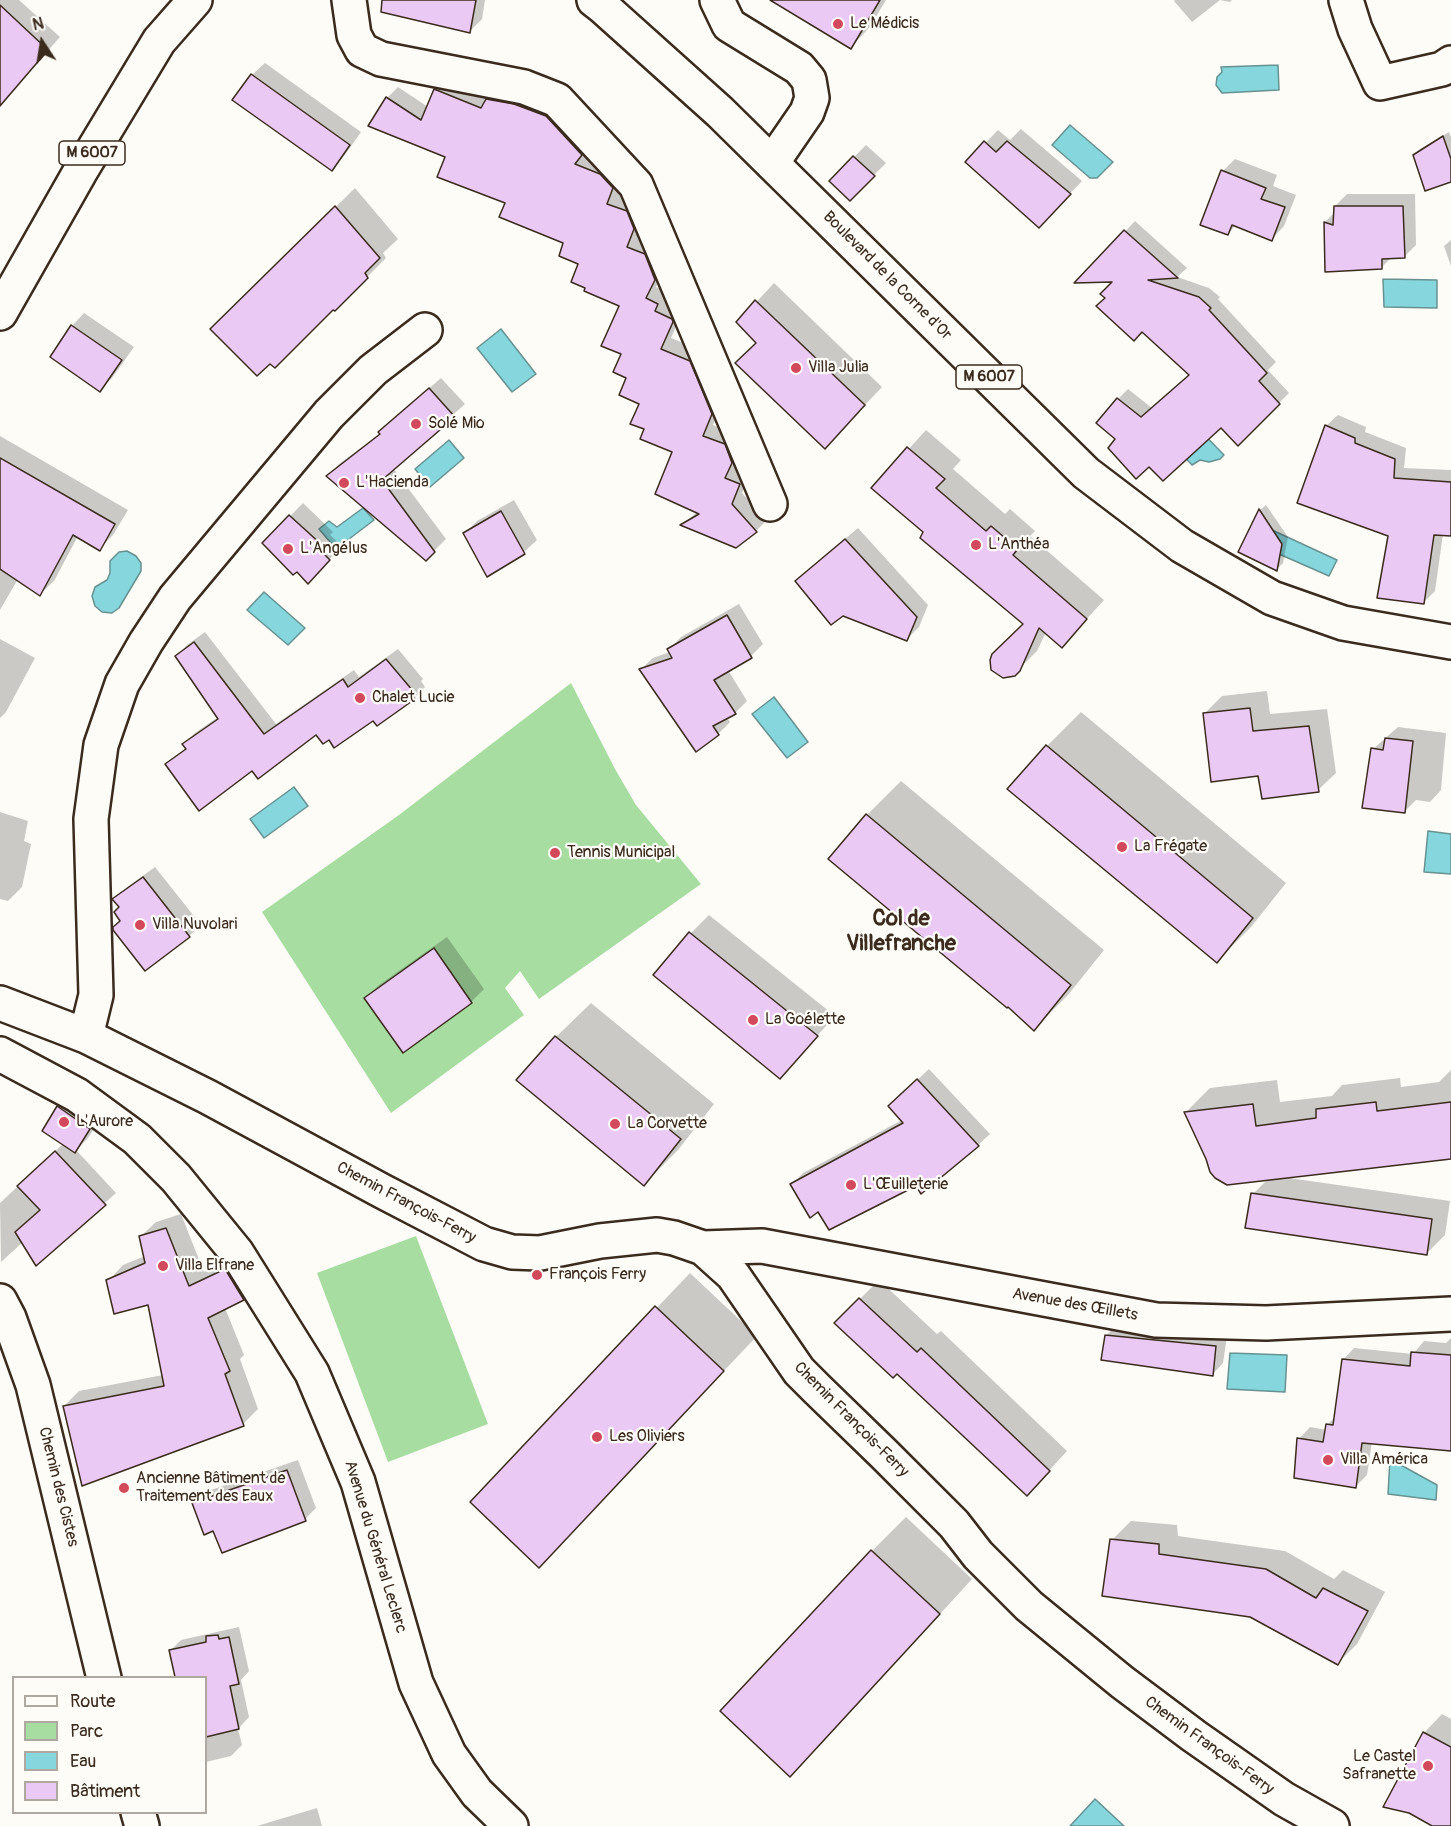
<!DOCTYPE html>
<html>
<head>
<meta charset="utf-8">
<style>
  body { margin:0 }
  #map { position:relative; width:1451px; height:1826px; overflow:hidden; background:#fdfcf7; font-family:Pangolin,sans-serif }
  canvas { display:block }
  .legend { position:absolute; left:12px; top:1676px; width:195px; height:138px; box-sizing:border-box; background:#fdfcf7; border:2px solid #afa8a0; margin:0; padding:8px 10px; list-style:none; font-size:18px; color:#3b2a1e }
  .legend li { display:flex; align-items:center; gap:12px; height:30px }
  .legend b { width:30px; border:2px solid #afa8a0 }
  .north { position:absolute; left:12px; top:12px; width:60px; height:60px; -webkit-text-stroke:4px #fdfcf7; paint-order:stroke; rotate:348deg; font-size:16px; font-weight:700; line-height:24px; text-align:center; color:#3b2a1e }
  .north::after { content:''; display:block; margin:auto; width:21px; height:27px; background:#3b2a1e; clip-path:polygon(50% 0,100% 100%,50% 72%,0 100%) }
</style>
</head>
<body>
<div id="map">
<canvas width="1451" height="1826"></canvas>
<ul class="legend">
<li><b style="height:8px;background:#fdfcf7"></b>Route</li>
<li><b style="height:16px;background:#a7dda1"></b>Parc</li>
<li><b style="height:16px;background:#85d7dd"></b>Eau</li>
<li><b style="height:16px;background:#eac9f5"></b>Bâtiment</li>
</ul>
<div class="north">N</div>
</div>
<script>
const g = document.querySelector('canvas').getContext('2d');
g.lineJoin = 'round';
function fillPath(path, color) { g.fillStyle = color; g.fill(path, 'evenodd'); }
const shape = rows => new Path2D(rows.map(r => 'M' + r).join(''));
function strokePath(path, color, width, dash) { g.strokeStyle = color; g.lineWidth = width; g.lineCap = dash ? 'butt' : 'round'; g.setLineDash(dash || []); g.stroke(path); }
function write(font, color, halo, rows, align = 'center') {
  g.font = font + ' Pangolin,sans-serif'; g.lineWidth = 4.5; g.setLineDash([]); g.textBaseline = 'middle'; g.strokeStyle = halo; g.fillStyle = color; for (const [text, x, y, turn = 0] of rows) {
    g.save(); g.translate(x, y); g.rotate((+turn || 0) * Math.PI / 180); g.textAlign = isNaN(turn) ? turn : align; if (halo) g.strokeText(text, 0, 0); g.fillText(text, 0, 0); g.restore();
  }
}
fillPath(shape([
  [571,683,615,769,636,805,701,884,539,999,520,971,505,988,524,1015,391,1113,262,912,399,815],
  [416,1236,488,1424,388,1462,317,1273]
]), '#a7dda1');
const water = shape([
  [1278,65,1279,90,1222,93,1216,85,1217,77,1222,72,1221,67,1278,65],
  [1070,125,1113,162,1097,178,1090,178,1052,145,1070,125],
  [1383,279,1437,280,1437,308,1384,307,1383,279],
  [501,329,536,374,512,392,477,348,501,329],
  [1184,414,1224,455,1220,459,1209,462,1200,460,1192,465,1162,433,1184,414],
  [449,440,464,458,430,487,415,469,449,440],
  [363,508,374,520,336,549,319,529,329,521,337,527,363,508],
  [1272,530,1337,560,1329,576,1263,547,1272,530],
  [127,551,136,556,141,563,141,571,119,608,112,613,102,612,95,606,92,596,95,587,107,580,110,573,110,561,119,552,127,551],
  [264,592,305,628,288,645,247,610,264,592],
  [774,697,808,742,787,758,752,714,774,697],
  [294,787,308,806,264,838,250,819,294,787],
  [1428,831,1451,834,1451,874,1424,872,1428,831],
  [1230,1353,1287,1355,1285,1392,1227,1389,1230,1353],
  [1390,1459,1437,1485,1436,1500,1388,1494,1390,1459],
  [1095,1799,1124,1826,1070,1826,1095,1799]
]);
fillPath(water, '#85d7dd');
strokePath(water, '#679291', 1.5);
fillPath(shape([
  [0,0,19,0,60,37,0,105],
  [409,0,485,0,482,19,470,31],
  [773,0,886,0,869,28,851,47],
  [1175,0,1232,0,1230,2,1220,0,1192,22,1174,1],
  [265,63,361,132,344,156,332,169,252,75],
  [446,78,525,94,623,176,617,192,638,201,644,217,637,235,656,243,666,268,656,287,668,292,664,300,683,308,683,310,671,338,700,350,722,402,713,425,735,434,743,451,735,467,750,473,742,493,767,520,756,531,736,547,682,525,698,511,674,451,646,428,641,403,628,377,623,353,621,306,580,263,565,243,507,202,447,156,387,98,398,87,428,107,435,89],
  [1021,129,1082,181,1051,213,967,162,998,130,1010,140],
  [1449,132,1451,137,1451,181,1414,155,1420,149],
  [866,145,886,163,850,199,854,157],
  [1235,159,1277,175,1273,186,1296,195,1284,226,1272,239,1236,225,1228,234,1223,171],
  [355,188,398,239,383,253,386,258,367,277,275,366,212,329],
  [1347,194,1415,194,1416,245,1404,257,1392,257,1382,267,1326,270,1325,222,1335,212,1335,206],
  [1135,221,1187,268,1177,277,1209,288,1220,297,1218,299,1276,362,1268,370,1289,393,1238,444,1221,426,1117,438,1118,399,1128,389,1152,408,1191,374,1106,298,1116,280,1078,282],
  [1451,240,1451,266,1444,246],
  [774,283,882,387,842,429,738,322],
  [84,313,134,347,112,378,99,390,72,326],
  [441,378,465,404,393,468,446,539,426,559,328,476,339,464,381,433,392,421],
  [1338,415,1366,427,1365,432,1406,448,1404,468,1451,470,1451,534,1443,534,1435,591,1424,602,1390,536,1326,426],
  [926,430,961,460,953,469,1005,514,1010,509,1035,531,1030,536,1104,600,1062,646,1046,632,1037,651,1014,674,1025,623,925,532,873,488],
  [0,436,128,510,113,535,99,549,78,536,54,581,40,594,18,579,0,610],
  [514,500,537,540,524,552,488,574,464,534,477,521],
  [303,503,333,532,330,535,342,546,320,569,264,543],
  [1266,505,1288,537,1283,563,1277,569,1240,551,1260,510],
  [858,528,928,605,919,627,907,639,797,581,809,569],
  [739,604,763,644,751,656,728,670,747,701,735,713,727,717,730,722,718,734,641,669,653,658,670,652,669,649,681,637],
  [205,632,276,724,354,670,359,677,398,649,423,679,421,681,425,687,414,698,377,724,373,719,329,738,317,733,253,769,167,764,187,747,184,744,195,733,218,717,177,656,187,645],
  [0,639,35,658,6,712,0,718],
  [1267,691,1270,714,1327,709,1336,773,1318,790,1260,774,1204,714,1222,696],
  [1081,712,1286,883,1251,927,1217,961,1047,746],
  [1398,727,1446,733,1441,790,1430,802,1416,800,1405,811,1373,749],
  [901,781,1104,950,1068,995,1034,1029,867,815],
  [0,812,28,821,24,841,31,844,22,887,8,901,0,899],
  [155,867,201,925,189,936,145,969,122,921,121,907,115,899,126,888],
  [709,915,835,1016,780,1077,691,933],
  [447,937,484,989,471,1002,366,998,379,985],
  [591,1003,714,1104,678,1150,644,1184,556,1037],
  [929,1069,990,1134,978,1145,819,1210,792,1184,803,1173,902,1120,901,1095],
  [1451,1070,1451,1158,1289,1178,1450,1201,1445,1235,1426,1254,1253,1194,1268,1179,1207,1159,1185,1113,1210,1088,1277,1080,1280,1102,1332,1096,1342,1085,1400,1078,1401,1087,1439,1082],
  [71,1094,102,1116,88,1138,76,1150,116,1193,36,1264,23,1242,1,1262,0,1203,64,1143,44,1130,58,1107],
  [181,1214,204,1272,240,1255,258,1284,243,1299,225,1308,244,1355,240,1359,258,1409,243,1424,64,1406,79,1391,163,1375,149,1303,108,1281,123,1265,145,1256,140,1237,156,1222],
  [690,1273,757,1336,539,1566,472,1502],
  [879,1280,937,1334,941,1331,1067,1451,1045,1475,897,1372,836,1323],
  [1117,1324,1227,1336,1223,1363,1212,1375,1106,1336],
  [1451,1338,1451,1449,1372,1442,1367,1475,1355,1487,1299,1439,1310,1427,1327,1430,1328,1424,1336,1416,1343,1360,1354,1348,1413,1354,1424,1341,1446,1343],
  [298,1460,316,1508,305,1519,194,1504,205,1492],
  [906,1517,972,1579,824,1741,790,1775,872,1551],
  [1131,1521,1177,1525,1178,1536,1285,1551,1334,1579,1343,1570,1385,1592,1357,1644,1338,1663,1112,1540],
  [239,1627,249,1671,241,1680,249,1717,238,1729,242,1745,231,1756,206,1762,206,1678,177,1678,170,1651,181,1640],
  [1442,1714,1451,1719,1451,1826,1435,1826,1409,1812,1424,1733],
  [317,1808,322,1826,257,1826]
]), '#0003');
const building = shape([
  [382,0,476,0,470,33,381,12,382,0],
  [770,0,880,0,851,49,770,0],
  [0,5,48,50,0,106,0,5],
  [251,74,350,145,332,171,232,100,251,74],
  [434,89,481,108,486,99,514,104,546,116,582,155,575,164,600,174,613,188,607,204,627,211,634,229,627,247,645,254,655,280,646,298,658,304,655,311,672,319,673,322,661,349,690,361,712,414,703,436,725,444,732,463,725,478,740,484,732,504,757,532,736,548,680,525,699,514,655,494,672,452,640,439,644,429,630,424,639,404,619,395,626,378,613,372,621,354,601,346,619,306,584,291,585,288,571,282,578,264,559,256,563,243,499,217,505,203,437,177,445,157,368,126,386,97,421,120,434,89],
  [1443,136,1451,159,1451,182,1425,191,1413,155,1443,136],
  [984,141,996,152,1007,141,1071,194,1039,228,965,162,984,141],
  [853,156,875,176,850,201,829,181,853,156],
  [1221,170,1266,188,1261,199,1285,207,1272,241,1232,225,1228,235,1200,225,1221,170],
  [335,206,380,258,365,273,368,278,335,311,333,310,275,368,270,364,257,376,210,329,335,206],
  [1334,206,1403,206,1405,258,1382,259,1382,269,1325,272,1324,222,1333,225,1334,206],
  [1124,230,1178,278,1148,280,1199,297,1211,308,1209,310,1267,373,1259,381,1280,404,1238,446,1221,428,1163,481,1149,467,1136,479,1108,448,1115,439,1096,423,1117,398,1141,417,1189,375,1142,332,1134,341,1096,306,1105,298,1100,294,1112,282,1074,283,1124,230],
  [755,300,865,405,825,449,735,363,756,343,736,322,755,300],
  [71,325,122,360,100,392,50,357,71,325],
  [429,388,455,417,382,480,435,552,426,561,326,476,380,434,378,432,429,388],
  [1325,425,1355,438,1355,443,1395,459,1394,478,1451,482,1451,536,1434,535,1424,604,1377,598,1388,536,1297,503,1325,425],
  [907,447,945,479,936,488,986,531,991,526,1018,549,1013,555,1087,619,1062,648,1039,628,1020,671,1015,676,1003,678,991,670,990,660,992,654,1023,624,920,538,923,532,871,488,907,447],
  [0,458,115,524,100,551,73,535,40,596,0,569,0,458],
  [1259,509,1282,544,1277,571,1238,552,1259,509],
  [501,511,525,554,487,577,463,533,501,511],
  [289,515,322,545,318,548,330,560,308,584,297,572,293,575,262,543,289,515],
  [845,539,917,617,907,641,843,616,831,625,795,581,845,539],
  [727,615,752,658,714,680,736,714,713,726,719,735,696,752,639,669,672,658,667,649,727,615],
  [194,642,264,734,343,679,348,687,386,659,413,691,411,693,415,699,377,726,373,721,334,748,329,740,323,744,316,735,258,779,252,771,199,811,165,764,186,749,182,744,218,719,175,656,194,642],
  [1250,708,1253,731,1309,726,1319,792,1262,799,1258,776,1211,782,1203,713,1250,708],
  [1385,738,1413,741,1405,813,1362,808,1371,748,1383,750,1385,738],
  [1046,745,1253,918,1217,963,1007,789,1046,745],
  [866,814,1071,985,1034,1031,1008,1007,1007,1008,828,859,866,814],
  [143,877,190,937,145,971,113,930,113,927,120,921,114,912,119,907,112,899,143,877],
  [689,932,818,1036,780,1079,653,975,689,932],
  [434,948,472,1003,403,1053,364,998,434,948],
  [555,1036,681,1139,644,1186,516,1080,555,1036],
  [917,1079,979,1146,921,1194,916,1186,829,1230,818,1212,810,1218,790,1184,903,1123,888,1106,917,1079],
  [1376,1102,1377,1111,1451,1102,1451,1159,1227,1185,1215,1178,1210,1172,1206,1159,1184,1112,1253,1104,1256,1126,1316,1118,1316,1109,1376,1102],
  [57,1106,90,1129,75,1153,42,1131,57,1106],
  [55,1151,106,1205,36,1266,15,1232,40,1210,17,1186,55,1151],
  [1251,1193,1432,1219,1427,1255,1245,1228,1251,1193],
  [166,1228,189,1286,225,1269,244,1300,208,1318,230,1371,225,1374,244,1426,82,1486,63,1406,164,1386,148,1305,114,1314,106,1280,145,1263,139,1236,166,1228],
  [859,1298,917,1352,921,1348,1050,1471,1027,1496,897,1374,893,1378,834,1323,859,1298],
  [655,1306,724,1371,539,1568,470,1502,655,1306],
  [1105,1335,1216,1346,1213,1376,1101,1360,1105,1335],
  [1411,1352,1451,1355,1451,1451,1362,1443,1356,1488,1294,1478,1297,1438,1323,1442,1326,1424,1333,1425,1342,1359,1410,1366,1411,1352],
  [287,1470,306,1521,222,1553,213,1531,204,1535,192,1503,287,1470],
  [1110,1539,1159,1544,1159,1554,1266,1569,1316,1598,1323,1588,1368,1611,1338,1665,1250,1617,1102,1596,1110,1539],
  [871,1550,940,1614,790,1777,720,1711,871,1550],
  [218,1635,219,1639,229,1637,239,1684,230,1686,239,1729,206,1737,206,1677,175,1677,169,1650,206,1642,206,1636,218,1635],
  [1423,1732,1451,1747,1451,1826,1432,1826,1409,1813,1383,1807,1423,1732]
]);
fillPath(building, '#eac9f5');
strokePath(building, '#3b2a1e', 1.5);
const minor = shape([
  [349,0,354,35,362,50,381,59,524,87,557,100,636,185,770,504],
  [717,0,729,25,799,68,809,80,812,98,807,112,772,163],
  [1346,0,1355,29,1380,83,1442,69,1451,63],
  [0,1003,86,1036,208,1097,382,1191,484,1244,512,1252,540,1253,600,1241,657,1235,674,1238,703,1248,733,1275,799,1371,817,1389,884,1454,954,1524,978,1555,1029,1606,1122,1682,1194,1736,1284,1799,1332,1826],
  [86,1036,96,995,91,819,101,745,122,684,146,642,175,598,329,414,373,370,425,330],
  [0,1054,77,1095,137,1139,176,1178,237,1253,312,1373,358,1482,416,1683,449,1754,477,1793,511,1826],
  [703,1248,762,1246,1156,1320,1266,1323,1451,1314],
  [0,1301,9,1318,33,1385,104,1678],
  [138,1812,142,1826]
]);
const major = shape([
  [594,0,603,7,720,112,1086,473,1182,546,1272,598,1343,623,1451,642],
  [0,313,80,172,159,41,195,0]
]);
strokePath(minor, '#3b2a1e', 38);
strokePath(major, '#3b2a1e', 38);
strokePath(minor, '#fdfcf7', 33);
strokePath(major, '#fdfcf7', 33);
for (const [x, y, r, color] of [
  [838,24,6,"#d1495b"],
  [796,368,6,"#d1495b"],
  [416,424,6,"#d1495b"],
  [344,483,6,"#d1495b"],
  [976,545,6,"#d1495b"],
  [288,549,6,"#d1495b"],
  [360,698,6,"#d1495b"],
  [1122,847,6,"#d1495b"],
  [555,853,6,"#d1495b"],
  [140,925,6,"#d1495b"],
  [753,1020,6,"#d1495b"],
  [64,1122,6,"#d1495b"],
  [615,1124,6,"#d1495b"],
  [851,1185,6,"#d1495b"],
  [163,1266,6,"#d1495b"],
  [537,1275,6,"#d1495b"],
  [597,1437,6,"#d1495b"],
  [1328,1460,6,"#d1495b"],
  [124,1488,6,"#d1495b"],
  [1428,1766,6,"#d1495b"]
]) { const dot = new Path2D(); dot.arc(x, y, r, 0, 2 * Math.PI); g.fillStyle = color; g.fill(dot); strokePath(dot, '#fdfcf7', 2); }
for (const [x, y, w] of [
  [92,153,66],
  [989,377,66]
]) { const box = new Path2D(); box.roundRect(x - w / 2, y - 12, w, 24, 4.5); g.fillStyle = '#fdfcf7'; g.fill(box); strokePath(box, '#3b2a1e', 1.5); }
write('bold 15px', '#3b2a1e', null, [
  ["M 6007",92,153],
  ["M 6007",989,377]
]);
write('16px', '#3b2a1e', '#fdfcf7', [
  ["Le Médicis",850,24],
  ["Villa Julia",808,368],
  ["Solé Mio",428,424],
  ["L'Hacienda",356,483],
  ["L'Anthéa",988,545],
  ["L'Angélus",300,549],
  ["Chalet Lucie",372,698],
  ["La Frégate",1134,847],
  ["Tennis Municipal",567,853],
  ["Villa Nuvolari",152,925],
  ["La Goélette",765,1020],
  ["L'Aurore",76,1122],
  ["La Corvette",627,1124],
  ["L'Œuilleterie",863,1185],
  ["Villa Elfrane",175,1266],
  ["François Ferry",549,1275],
  ["Les Oliviers",609,1437],
  ["Villa América",1340,1460],
  ["Ancienne Bâtiment de",136,1479],
  ["Traitement des Eaux",136,1497],
  ["Le Castel",1416,1757,"right"],
  ["Safranette",1416,1775,"right"]
], 'left');
write('16px', '#3b2a1e', '#fdfcf7', [
  ["Boulevard de la Corne d'Or",887,276,45],
  ["Chemin François-Ferry",406,1203,28],
  ["Avenue des Œillets",1075,1305,10],
  ["Chemin François-Ferry",851,1420,45],
  ["Chemin des Cistes",58,1487,76],
  ["Avenue du Général Leclerc",375,1547,73],
  ["Chemin François-Ferry",1209,1746,36]
]);
write('bold 22px', '#3b2a1e', '#fdfcf7', [
  ["Col de",901,919],
  ["Villefranche",901,944]
]);
</script>
</body>
</html>
